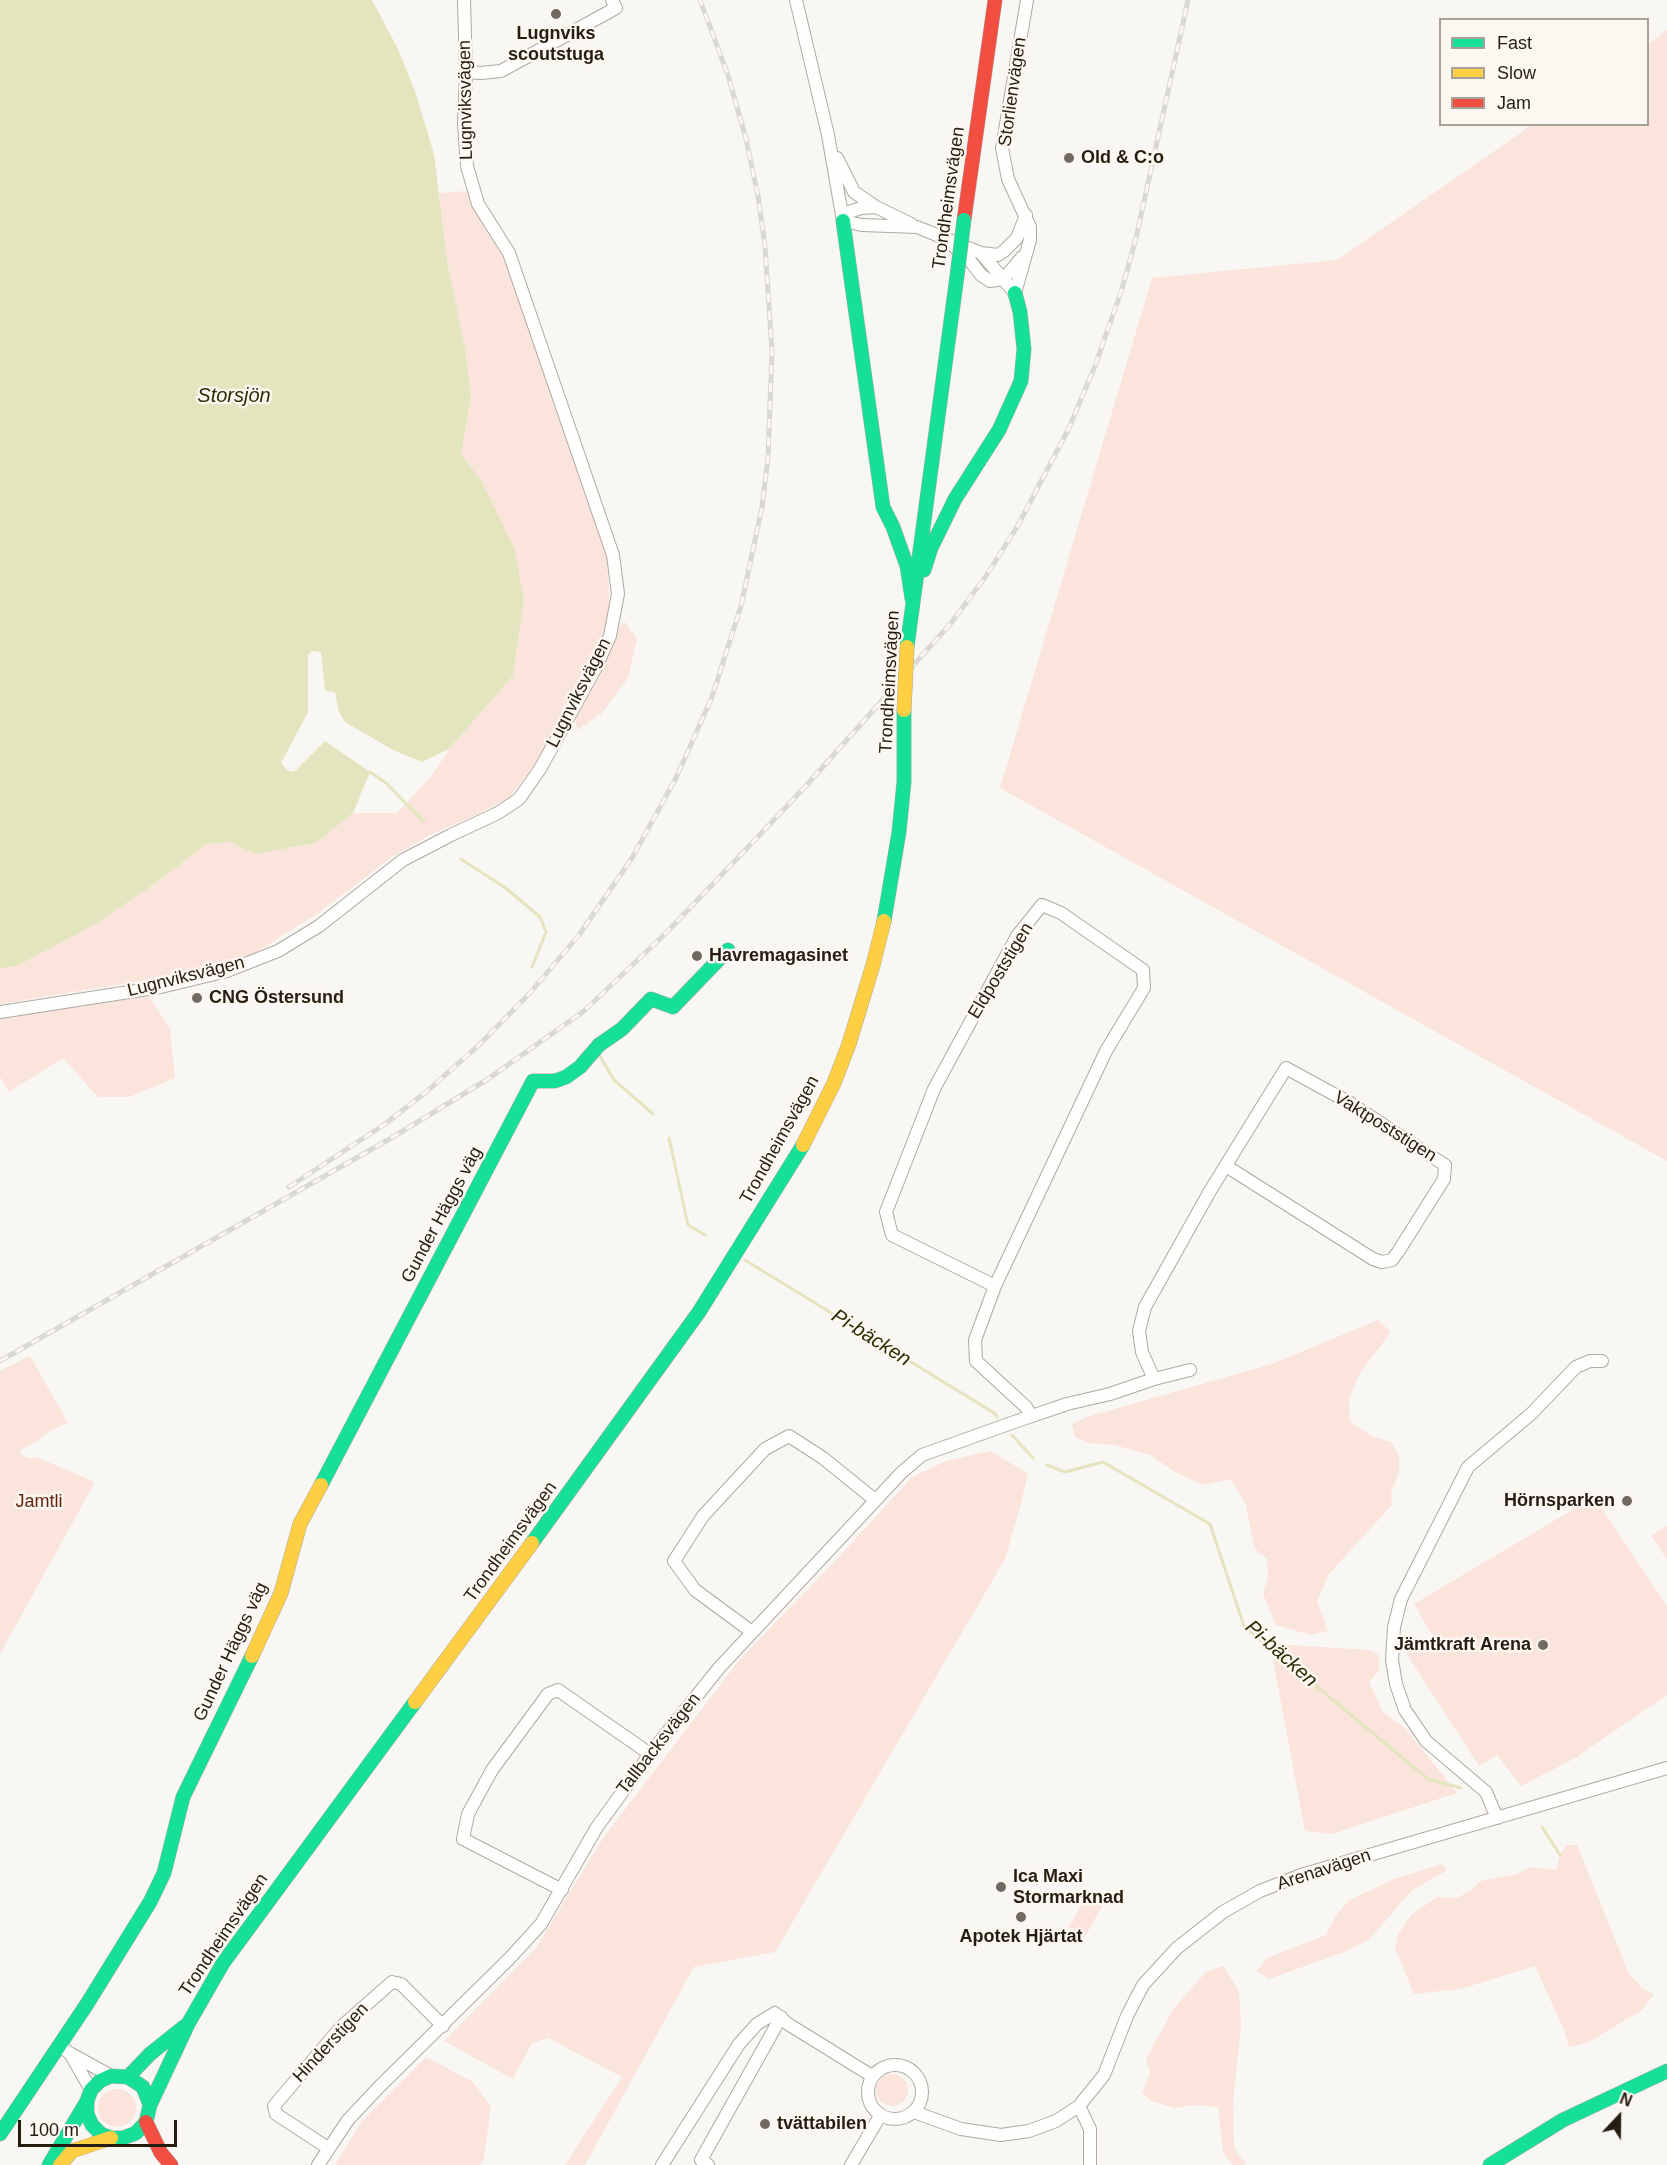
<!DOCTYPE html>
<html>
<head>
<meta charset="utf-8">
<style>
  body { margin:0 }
  #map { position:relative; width:1667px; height:2165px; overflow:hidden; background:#f9f7f4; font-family:Helvetica,sans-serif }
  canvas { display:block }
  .legend { position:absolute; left:1439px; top:18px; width:210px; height:108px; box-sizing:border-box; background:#fcf7f1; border:2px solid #a6a098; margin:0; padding:8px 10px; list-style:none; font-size:18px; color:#261d12 }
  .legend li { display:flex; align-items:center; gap:12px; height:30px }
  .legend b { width:30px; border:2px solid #a6a098 }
  .north { position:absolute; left:1589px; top:2087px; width:60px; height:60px; -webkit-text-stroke:4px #fcf7f1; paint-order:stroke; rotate:22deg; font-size:16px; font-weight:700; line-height:24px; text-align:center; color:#261d12 }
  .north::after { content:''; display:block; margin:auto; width:21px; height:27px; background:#261d12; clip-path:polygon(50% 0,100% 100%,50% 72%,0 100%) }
  .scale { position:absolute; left:18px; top:2120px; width:159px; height:27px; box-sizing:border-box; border:3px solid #261d12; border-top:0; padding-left:8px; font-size:18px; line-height:21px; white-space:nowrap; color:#261d12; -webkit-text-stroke:4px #fcf7f1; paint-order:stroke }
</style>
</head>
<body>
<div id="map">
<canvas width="1667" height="2165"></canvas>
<ul class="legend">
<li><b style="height:8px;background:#16e098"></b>Fast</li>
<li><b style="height:8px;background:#ffcf43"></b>Slow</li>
<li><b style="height:8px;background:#f24e42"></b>Jam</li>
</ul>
<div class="north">N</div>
<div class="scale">100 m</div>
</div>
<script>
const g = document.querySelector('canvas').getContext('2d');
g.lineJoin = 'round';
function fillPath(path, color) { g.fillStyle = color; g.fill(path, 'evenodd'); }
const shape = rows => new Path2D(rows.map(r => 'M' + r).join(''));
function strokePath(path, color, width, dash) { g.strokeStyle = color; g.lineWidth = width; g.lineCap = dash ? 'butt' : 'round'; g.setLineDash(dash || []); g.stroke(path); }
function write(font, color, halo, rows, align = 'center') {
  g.font = font + ' Helvetica,sans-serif'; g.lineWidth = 5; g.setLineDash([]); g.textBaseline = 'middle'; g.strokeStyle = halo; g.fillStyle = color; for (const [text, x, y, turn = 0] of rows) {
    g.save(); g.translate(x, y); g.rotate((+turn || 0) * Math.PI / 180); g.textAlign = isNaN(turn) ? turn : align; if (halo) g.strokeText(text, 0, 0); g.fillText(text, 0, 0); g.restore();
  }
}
fillPath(shape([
  [1667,30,1667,1161,1000,788,1152,278,1337,260,1532,125,1648,124,1648,44],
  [468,191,479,215,507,263,579,464,607,556,610,616,590,664,538,759,510,797,474,816,428,836,389,859,320,912,255,953,190,973,0,1004,0,969,19,965,94,925,150,887,207,844,229,842,257,854,316,843,353,813,397,813,433,774,449,749,513,676,524,599,481,480,461,454,471,397,465,349,447,260,439,193],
  [625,622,637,639,628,678,601,714,577,730,575,717,603,665,619,627],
  [149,996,170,1029,175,1078,129,1097,98,1097,63,1058,9,1092,0,1077,0,1018],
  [1378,1320,1391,1332,1360,1373,1349,1400,1350,1421,1371,1436,1391,1442,1399,1455,1399,1472,1391,1493,1392,1505,1329,1574,1317,1601,1328,1631,1311,1635,1276,1625,1263,1594,1268,1576,1267,1559,1255,1549,1245,1503,1230,1479,1203,1485,1177,1473,1150,1455,1114,1445,1088,1443,1075,1437,1072,1424,1087,1417,1272,1364],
  [30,1356,68,1423,51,1430,34,1443,20,1450,21,1454,28,1458,36,1457,95,1482,0,1654,0,1371],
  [991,1451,1028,1474,1020,1507,1005,1559,775,1952,694,1967,585,2165,565,2165,622,2077,548,2038,532,2043,513,2079,444,2041,536,1948,603,1838,740,1659,837,1559,912,1477,946,1461],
  [1594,1497,1667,1606,1667,1695,1575,1758,1521,1786,1497,1755,1479,1766,1406,1653,1433,1637,1414,1604],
  [1667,1526,1667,1559,1651,1536],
  [1270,1644,1372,1650,1379,1656,1379,1671,1369,1682,1383,1712,1406,1729,1457,1793,1332,1834,1305,1831],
  [1566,1845,1577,1845,1629,1974,1643,1989,1654,1994,1642,2010,1587,2043,1569,2047,1564,2030,1535,1966,1460,1989,1414,1994,1395,1948,1398,1934,1412,1914,1437,1897,1457,1898,1470,1891,1481,1881,1518,1874,1529,1867,1556,1870,1560,1855],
  [1442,1864,1447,1870,1411,1891,1369,1940,1344,1952,1269,1979,1257,1971,1267,1958,1326,1935,1335,1917,1348,1901,1394,1879],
  [1089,1893,1104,1903,1084,1938,1068,1927],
  [1223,1966,1239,1991,1241,2025,1233,2102,1234,2143,1237,2153,1246,2164,1244,2165,1233,2165,1223,2153,1218,2107,1195,2105,1175,2108,1151,2101,1142,2093,1150,2073,1146,2059,1174,2008,1206,1972],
  [426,2057,473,2082,491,2107,484,2158,480,2165,335,2165,361,2122],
  '876 2090a16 16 0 1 1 32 0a16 16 0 1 1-32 0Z',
  '98 2108a19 19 0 1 1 38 0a19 19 0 1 1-38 0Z'
]), '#fbe4db');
fillPath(shape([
  [0,0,372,0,397,47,415,91,434,154,447,260,465,349,471,397,461,454,481,480,514,548,524,599,513,676,449,749,422,762,393,750,345,722,339,712,335,692,325,691,321,652,312,651,308,655,308,712,281,763,287,770,294,772,325,741,370,772,353,813,316,843,256,854,229,842,207,844,150,887,94,925,19,965,0,969]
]), '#e3e5bf');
strokePath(shape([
  [370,772,386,783,424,822],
  [461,859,507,889,540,917,546,932,532,967],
  [598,1053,614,1080,653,1114],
  [669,1138,688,1225,705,1235],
  [745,1260,994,1413,997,1417],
  [1012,1435,1033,1458],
  [1047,1465,1065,1472,1103,1462,1210,1524,1244,1626,1428,1779,1461,1788],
  [1542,1827,1560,1855]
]), '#e3e5bf', 3);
const street = shape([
  [796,0,828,135,843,221],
  [466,72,481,73,501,71,616,8,612,0],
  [837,158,854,192,876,207,911,224],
  [876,207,861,208,849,212,843,221,862,225,917,227,981,253,1015,293],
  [955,248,967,257,981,275,990,281,1004,279,1022,257],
  [981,253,998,255,1004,251,1017,238,1026,215],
  [1015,293,1030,240,1030,227,1008,179,1002,148,1027,0],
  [0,1012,161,987,227,971,278,951,319,926,403,860,451,835,498,813,519,799,540,769,595,669,610,636,618,594,613,555,509,253,478,204,467,166,464,124,466,72,464,0],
  [995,1286,892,1235,886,1212,934,1089,1017,936,1042,905,1061,913,1143,970,1144,988,1106,1051,995,1286,975,1340,976,1361,1026,1407,1031,1416],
  [1154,1379,1142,1352,1139,1331,1145,1307,1210,1191,1286,1068,1350,1103,1445,1165,1444,1179,1398,1252,1392,1260,1382,1262,1373,1259,1226,1166],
  [752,1632,695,1590,674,1561,703,1516,765,1449,789,1436,823,1458,875,1500],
  [1497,1818,1486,1792,1426,1741,1405,1710,1396,1684,1392,1660,1394,1627,1401,1599,1468,1467,1531,1414,1576,1367,1590,1361,1602,1361],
  [562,1890,463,1839,468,1814,492,1770,548,1694,558,1690,650,1754],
  [59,2046,71,2054,111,2076],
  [71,2055,91,2090],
  '868 2092a27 27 0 1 1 54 0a27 27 0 1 1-54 0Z',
  [1079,2106,1090,2129,1090,2165],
  [914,2112,961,2129,1001,2135,1029,2131,1056,2121,1079,2106,1104,2075,1127,2016,1143,1985,1177,1948,1223,1912,1260,1891,1301,1875,1667,1768],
  [328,2148,276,2114,274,2106,341,2027,392,1982,401,1984,443,2026],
  [318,2165,348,2120,380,2086,509,1959,541,1924,597,1827,650,1754,719,1668,901,1473,922,1455,1020,1420,1067,1404,1110,1394,1154,1379,1190,1370],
  [662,2165,739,2044,757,2024,775,2013,788,2024,872,2076],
  [708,2165,701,2160,781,2017],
  [851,2165,880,2116]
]);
const fast = shape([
  [843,221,883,507,893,527,907,566,912,599],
  [924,570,931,548,955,499,999,430,1021,381,1024,349,1020,312,1015,293],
  [907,647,957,276],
  [884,921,899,832,904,782,904,710],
  [321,1485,533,1081,555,1081,566,1077,580,1067,599,1045,622,1029,651,999,673,1007,728,950],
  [532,1543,699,1312,803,1145],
  [128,2077,150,2054,185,2026],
  [150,2105,143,2087,128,2077,111,2076,100,2081,91,2090,87,2101,87,2114,92,2125,101,2134,111,2138,123,2138,136,2133,146,2122,150,2105,188,2024,223,1963,415,1702],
  [0,2134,87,2004,150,1902,164,1873,183,1797,252,1656],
  [49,2165,87,2101],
  [1490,2165,1563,2120,1667,2071]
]);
const slow = shape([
  [803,1145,834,1083,849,1044,873,965,884,921],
  [252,1656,281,1593,300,1524,321,1485],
  [415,1702,532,1543],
  [60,2165,72,2151,111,2138]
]);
const jam = shape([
  [964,220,995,0],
  [146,2122,161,2153,171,2165]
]);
strokePath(street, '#aea9a3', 14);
strokePath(fast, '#aea9a3', 15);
strokePath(slow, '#aea9a3', 15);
strokePath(jam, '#aea9a3', 15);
strokePath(street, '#fefefd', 12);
strokePath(fast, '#16e098', 14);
strokePath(slow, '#ffcf43', 14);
strokePath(jam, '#f24e42', 14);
const rail = shape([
  [289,1187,385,1124,426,1092,478,1046,529,994,579,935,632,858,676,778,712,697,741,606,762,507,768,457,772,352,765,246,758,196,746,139,728,75,700,0],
  [0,1361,393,1137,488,1079,584,1011,664,935,751,844,805,787,951,623,986,576,1017,527,1068,430,1095,366,1122,289,1136,238,1188,0]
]);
strokePath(rail, '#d9d8d6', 5);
strokePath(rail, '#fcf7f1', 3, [9]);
const fastBridge = shape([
  [957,276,964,220]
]);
const slowBridge = shape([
  [904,710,907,647]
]);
strokePath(fastBridge, '#aea9a3', 15, []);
strokePath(slowBridge, '#aea9a3', 15, []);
strokePath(fastBridge, '#16e098', 14);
strokePath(slowBridge, '#ffcf43', 14);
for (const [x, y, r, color] of [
  [556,14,6,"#706961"],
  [1069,158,6,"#706961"],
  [697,956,6,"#706961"],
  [197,998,6,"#706961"],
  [1627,1501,6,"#706961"],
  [1543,1645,6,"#706961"],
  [1001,1887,6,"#706961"],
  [1021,1917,6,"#706961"],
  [765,2124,6,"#706961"]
]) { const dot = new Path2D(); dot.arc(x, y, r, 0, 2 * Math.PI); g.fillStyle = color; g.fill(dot); strokePath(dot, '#fcf7f1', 2); }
write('bold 18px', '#261d12', '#fcf7f1', [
  ["Lugnviks",556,34,"center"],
  ["scoutstuga",556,55,"center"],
  ["Old & C:o",1081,158],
  ["Havremagasinet",709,956],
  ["CNG Östersund",209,998],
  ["Hörnsparken",1615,1501,"right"],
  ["Jämtkraft Arena",1531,1645,"right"],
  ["Ica Maxi",1013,1877],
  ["Stormarknad",1013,1898],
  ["Apotek Hjärtat",1021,1937,"center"],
  ["tvättabilen",777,2124]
], 'left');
write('18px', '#261d12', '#fcf7f1', [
  ["Storlienvägen",1013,92,-82],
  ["Lugnviksvägen",466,100,-91],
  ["Trondheimsvägen",949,198,-82],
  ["Trondheimsvägen",890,682,-87],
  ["Lugnviksvägen",579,693,-63],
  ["Eldpoststigen",1001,971,-59],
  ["Lugnviksvägen",186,977,-14],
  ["Vaktpoststigen",1385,1127,32],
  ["Trondheimsvägen",780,1140,-61],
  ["Gunder Häggs väg",442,1215,-62],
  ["Trondheimsvägen",511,1542,-54],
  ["Gunder Häggs väg",231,1652,-65],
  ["Tallbacksvägen",659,1744,-52],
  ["Arenavägen",1324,1870,-18],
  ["Trondheimsvägen",224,1935,-56],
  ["Hinderstigen",331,2043,-47]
]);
write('18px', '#64230b', '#fcf7f1', [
  ["Jamtli",39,1502]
]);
write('italic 20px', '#2c2d03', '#fcf7f1', [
  ["Storsjön",234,396],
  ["Pi-bäcken",871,1338,32],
  ["Pi-bäcken",1281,1654,42]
]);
</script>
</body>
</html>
